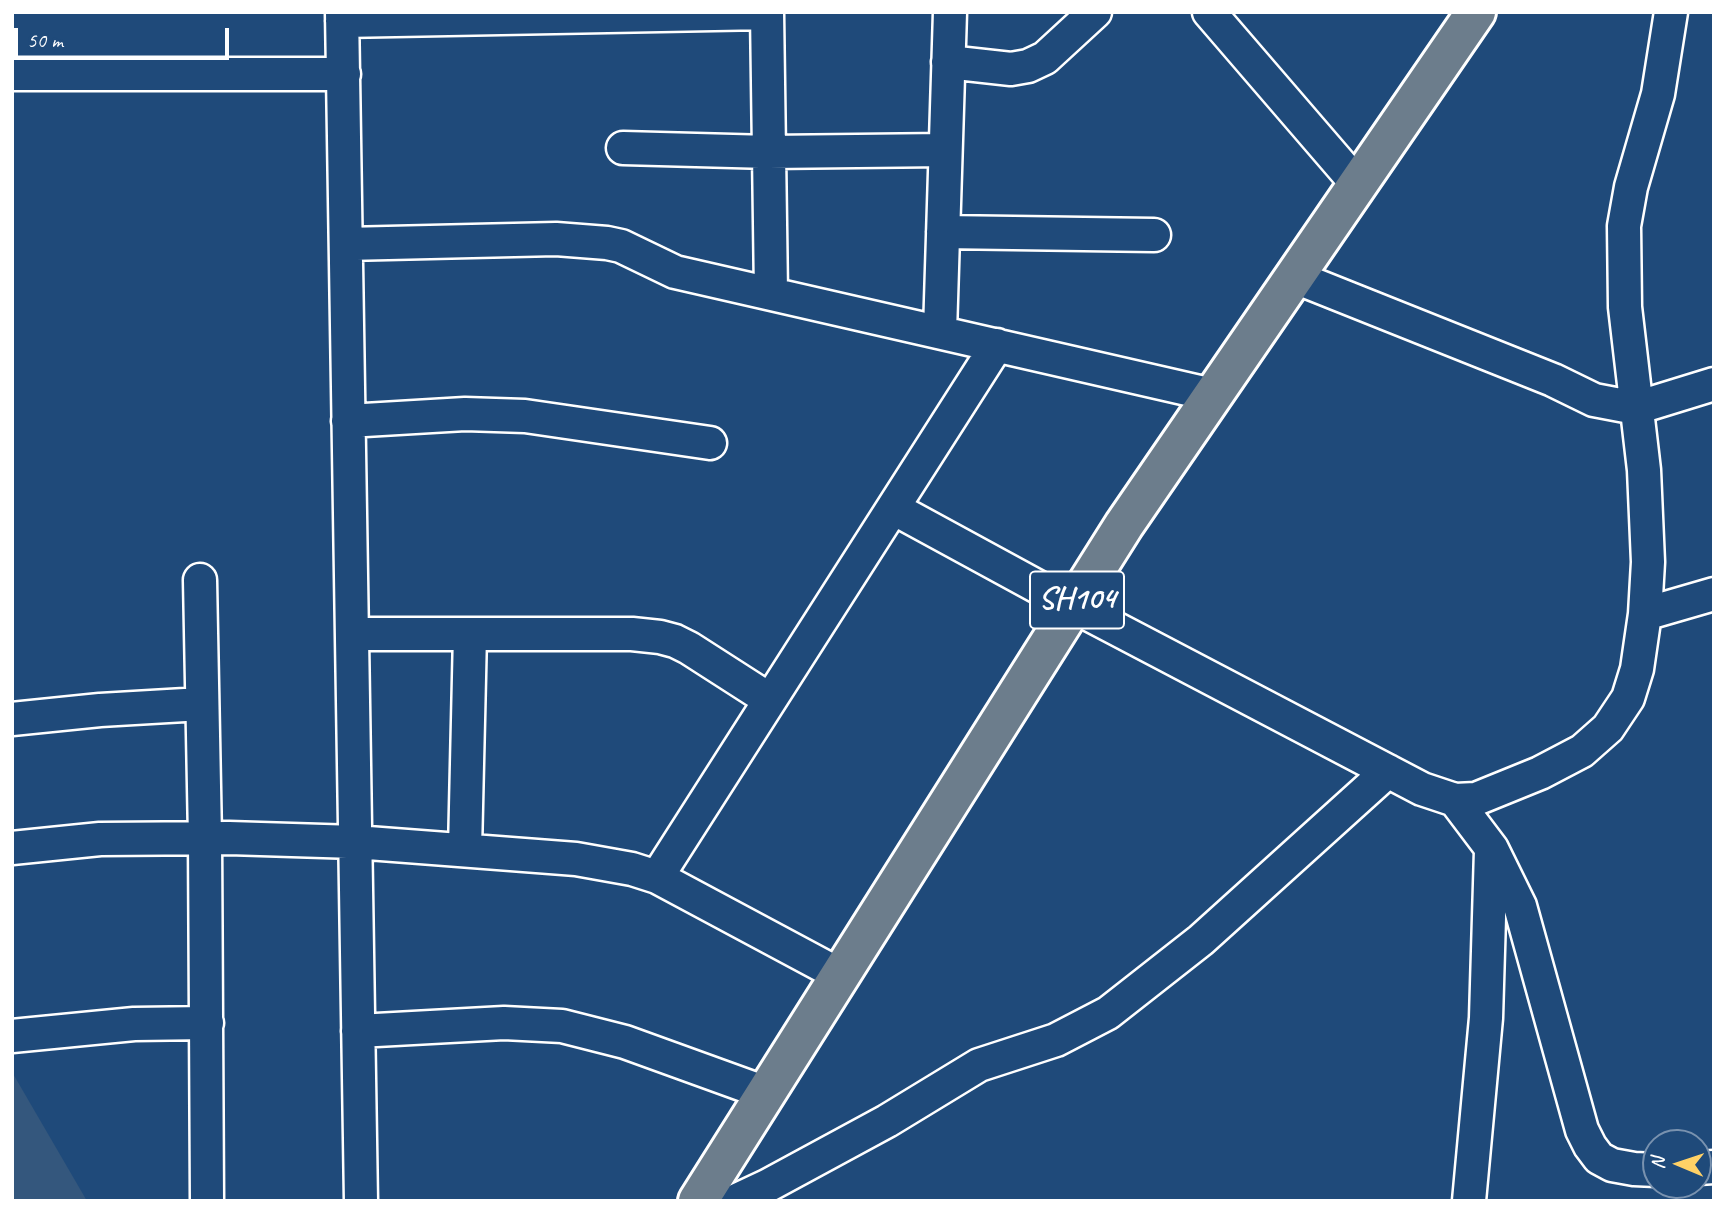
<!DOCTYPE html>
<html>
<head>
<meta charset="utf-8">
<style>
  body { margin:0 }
  #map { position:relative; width:1726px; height:1213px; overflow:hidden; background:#1f4a7a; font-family:Caveat,sans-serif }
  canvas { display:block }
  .frame { position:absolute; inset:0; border:14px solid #fff; pointer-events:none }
  .north { position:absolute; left:1642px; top:1129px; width:70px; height:70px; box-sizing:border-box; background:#1f4a7a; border:2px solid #7992af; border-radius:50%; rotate:272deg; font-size:19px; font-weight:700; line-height:28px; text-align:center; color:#fff }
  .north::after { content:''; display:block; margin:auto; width:24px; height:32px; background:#ffd166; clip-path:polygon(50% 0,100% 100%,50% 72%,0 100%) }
  .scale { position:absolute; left:14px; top:28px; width:215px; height:32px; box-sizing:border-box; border:4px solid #fff; border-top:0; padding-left:9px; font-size:21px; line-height:24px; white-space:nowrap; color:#fff; -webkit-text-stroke:5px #1f4a7a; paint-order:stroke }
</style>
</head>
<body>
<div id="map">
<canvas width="1726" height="1213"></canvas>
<div class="frame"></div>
<div class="north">N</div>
<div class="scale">50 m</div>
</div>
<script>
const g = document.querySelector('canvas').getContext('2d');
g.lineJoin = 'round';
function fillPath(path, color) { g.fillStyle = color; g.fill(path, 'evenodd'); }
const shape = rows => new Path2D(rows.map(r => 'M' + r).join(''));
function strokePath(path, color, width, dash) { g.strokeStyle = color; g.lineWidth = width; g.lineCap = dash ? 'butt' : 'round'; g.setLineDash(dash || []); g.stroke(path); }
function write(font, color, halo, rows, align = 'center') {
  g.font = font + ' Caveat,sans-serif'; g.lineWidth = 7; g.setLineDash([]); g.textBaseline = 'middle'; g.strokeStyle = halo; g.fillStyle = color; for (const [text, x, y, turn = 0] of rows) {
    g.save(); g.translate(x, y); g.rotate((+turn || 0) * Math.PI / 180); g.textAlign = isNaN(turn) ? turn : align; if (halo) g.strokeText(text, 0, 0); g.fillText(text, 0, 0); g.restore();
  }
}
fillPath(shape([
  [12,1072,87,1201,12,1201]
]), '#34577d');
const minor = shape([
  [342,12,361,1201],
  [767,12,771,293],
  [1209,12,1358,185],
  [342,21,767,13],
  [948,62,1011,69,1028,66,1045,58,1095,12],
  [12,74,344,74],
  [623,148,769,152,945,150],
  [943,232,1154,235],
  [346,244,556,239,607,243,621,246,675,272,1213,395],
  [1295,277,1553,380,1594,400,1636,408,1714,384],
  [940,332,950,12],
  [348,421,465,414,525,416,710,443],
  [893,508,1073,606,1422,789,1455,800,1476,799,1540,773,1582,751,1608,728,1628,698,1637,669,1645,614,1648,562,1644,470,1625,307,1624,226,1631,187,1658,94,1671,12],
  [200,580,205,838,207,1201],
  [1645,614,1714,594],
  [352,634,632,634,660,637,675,641,689,648,770,700],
  [12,719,100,710,202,704],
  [1455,800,1492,849,1520,906,1582,1130,1590,1146,1599,1158,1612,1165,1634,1169,1656,1170],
  [12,848,100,839,229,838,355,842,576,859,632,869,657,877,840,975],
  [465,850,470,634],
  [657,877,997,345],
  [358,1031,504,1023,562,1026,625,1042,766,1093],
  [12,1036,134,1024,207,1023],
  [1698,1168,1714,1167],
  [735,1201,767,1186,887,1121,979,1065,1056,1040,1108,1013,1201,940,1388,771],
  [1469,1201,1486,1018,1491,850]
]);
const major = shape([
  [698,1201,1124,525,1476,12]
]);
strokePath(minor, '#fff', 37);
strokePath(major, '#fff', 44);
strokePath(minor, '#1f4a7a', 32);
strokePath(major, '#6c7d8c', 38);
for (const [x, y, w] of [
  [1077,600,94]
]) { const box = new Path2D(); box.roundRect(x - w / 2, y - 28.5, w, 57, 5); g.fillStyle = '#1f4a7a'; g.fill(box); strokePath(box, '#fff', 2); }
write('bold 32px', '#fff', null, [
  ["SH104",1077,600]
]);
</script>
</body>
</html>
